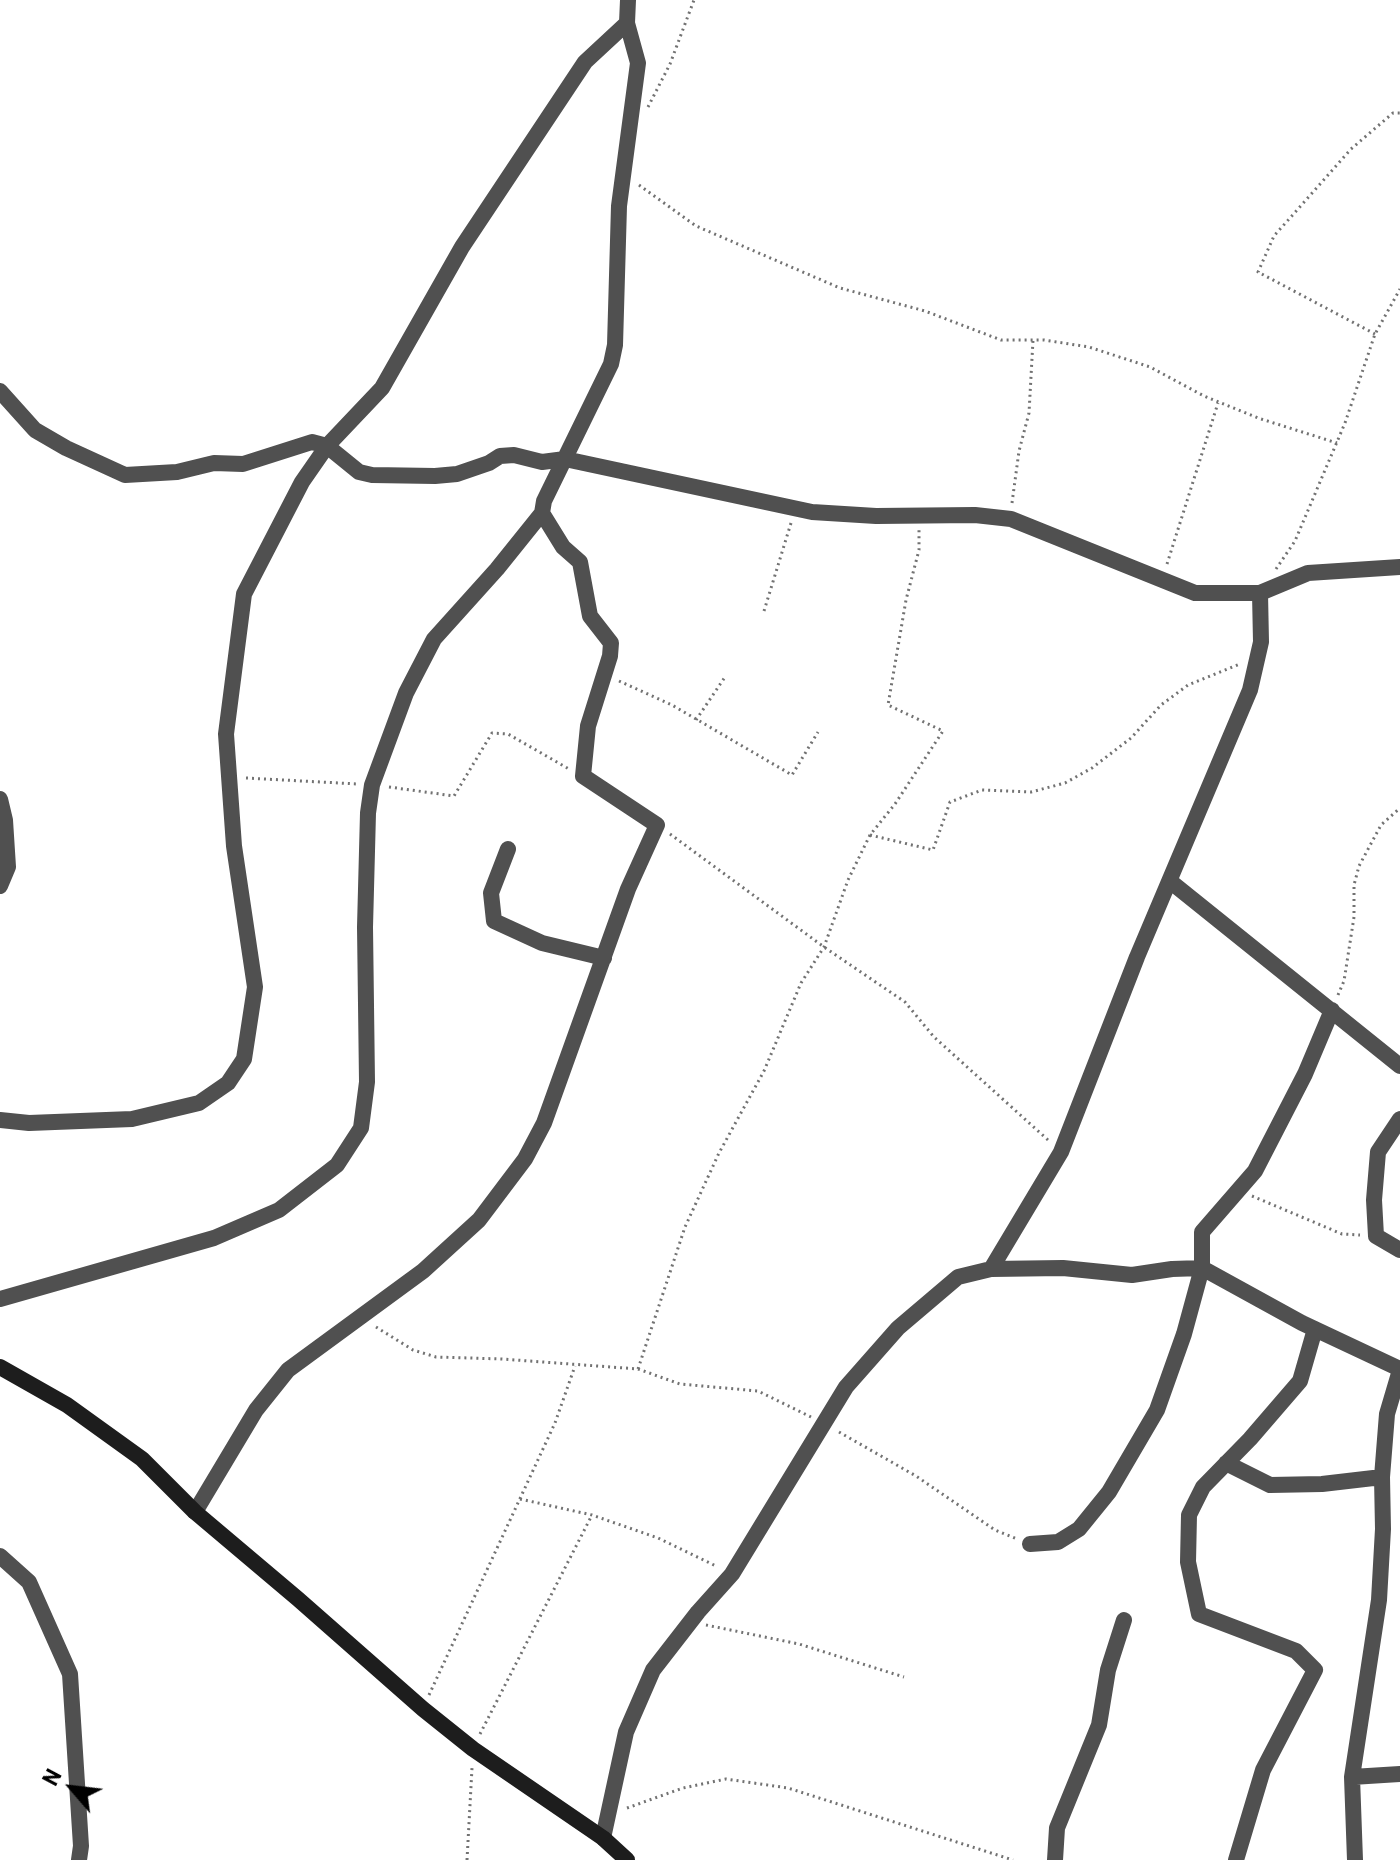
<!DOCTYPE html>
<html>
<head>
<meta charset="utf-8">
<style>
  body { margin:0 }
  #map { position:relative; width:1400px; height:1860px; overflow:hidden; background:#fff; font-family:Barlow,sans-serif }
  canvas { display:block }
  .north { position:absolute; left:32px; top:1748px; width:80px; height:80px; -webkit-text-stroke:6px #fff; paint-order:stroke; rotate:298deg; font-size:22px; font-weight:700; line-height:32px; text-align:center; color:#000 }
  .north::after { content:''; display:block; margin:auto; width:28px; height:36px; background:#000; clip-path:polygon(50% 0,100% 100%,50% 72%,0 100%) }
</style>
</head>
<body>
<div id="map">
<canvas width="1400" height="1860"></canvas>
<div class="north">N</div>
</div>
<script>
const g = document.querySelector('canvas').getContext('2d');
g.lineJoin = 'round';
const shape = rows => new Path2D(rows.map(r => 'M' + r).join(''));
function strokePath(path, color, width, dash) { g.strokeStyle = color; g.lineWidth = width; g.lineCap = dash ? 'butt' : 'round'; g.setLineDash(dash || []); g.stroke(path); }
strokePath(shape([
  [648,107,670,64,694,0],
  [639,185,696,226,840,288,925,311,1001,340,1044,340,1089,347,1150,367,1204,396,1258,418,1337,443],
  [1375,334,1258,272,1274,236,1351,149,1393,113,1400,113],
  [1012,503,1019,451,1029,413,1033,340],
  [1167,564,1218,403],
  [1276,569,1295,541,1345,423,1375,334,1400,289],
  [764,611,791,523],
  [619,681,672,705,792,775,818,732],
  [696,720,725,677],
  [246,778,358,784],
  [389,787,454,796,492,733,508,734,569,769],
  [670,834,824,947,905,1002,934,1037,1048,1140],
  [870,835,933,850,950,802,982,790,1031,792,1065,783,1092,768,1131,738,1161,705,1188,685,1240,664],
  [1338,995,1344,981,1354,917,1354,885,1359,866,1381,825,1400,808],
  [1252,1196,1342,1234,1360,1235],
  [376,1327,413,1350,436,1357,502,1359,638,1369,680,1384,758,1391,811,1417],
  [638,1369,685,1227,719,1153,764,1071,801,983,824,947,848,880,870,835,895,804,943,731,888,705,906,600,919,550,919,530],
  [839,1432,916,1476,995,1530,1017,1539],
  [520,1499,592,1515,658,1538,716,1566],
  [706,1625,799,1644,904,1677],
  [429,1695,555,1423,575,1366],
  [480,1734,592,1515],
  [627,1808,683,1788,726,1779,788,1788,1013,1860],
  [467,1860,472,1768]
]), '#727272', 3, [2, 4]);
strokePath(shape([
  [0,391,35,430,66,448,125,475,177,472,214,463,243,464,312,442,327,446,359,472,372,475,435,476,457,474,489,463,500,456,514,455,542,462,565,459,812,512,876,516,975,515,1011,519,1195,593,1260,593,1308,573,1400,567],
  [0,799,5,820,8,867,0,886],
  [508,849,491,893,494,921,542,943,604,958],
  [1171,882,1400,1066],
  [1400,1119,1378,1152,1374,1200,1376,1236,1400,1250],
  [0,1120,29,1123,132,1119,199,1103,228,1083,244,1059,255,987,234,846,226,734,244,594,302,482,327,446,382,388,462,247,585,62,627,23],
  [991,1269,1063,1268,1132,1275,1172,1269,1202,1268,1302,1323,1400,1369],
  [0,1299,214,1238,279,1210,337,1165,361,1128,367,1082,365,927,368,813,372,785,406,693,434,639,497,569,542,513],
  [1226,1463,1270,1485,1322,1484,1382,1477],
  [195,1512,256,1410,288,1370,423,1271,479,1220,525,1159,544,1123,628,889,657,825,583,776,588,726,610,656,611,643,590,616,580,562,563,547,542,513,544,501,611,364,615,345,619,206,638,63,627,23,628,0],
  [1030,1544,1058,1542,1079,1529,1109,1492,1157,1410,1184,1334,1202,1268,1202,1232,1255,1171,1305,1074,1332,1010],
  [0,1556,29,1582,70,1674,81,1846,79,1860],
  [1352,1777,1400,1774],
  [603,1838,626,1732,653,1670,698,1612,732,1574,846,1387,898,1328,958,1277,991,1269,1061,1152,1137,957,1250,690,1261,642,1260,593],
  [1055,1860,1057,1828,1099,1725,1108,1670,1124,1620],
  [1236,1860,1263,1770,1315,1670,1296,1651,1199,1614,1188,1562,1189,1515,1203,1487,1250,1439,1300,1381,1315,1329],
  [1355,1860,1352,1777,1379,1600,1383,1529,1382,1477,1387,1414,1400,1370]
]), '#505050', 16);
strokePath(shape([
  [0,1367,67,1405,142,1459,195,1512,298,1599,423,1709,473,1749,603,1838,627,1860]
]), '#1d1d1d', 16);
</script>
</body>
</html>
